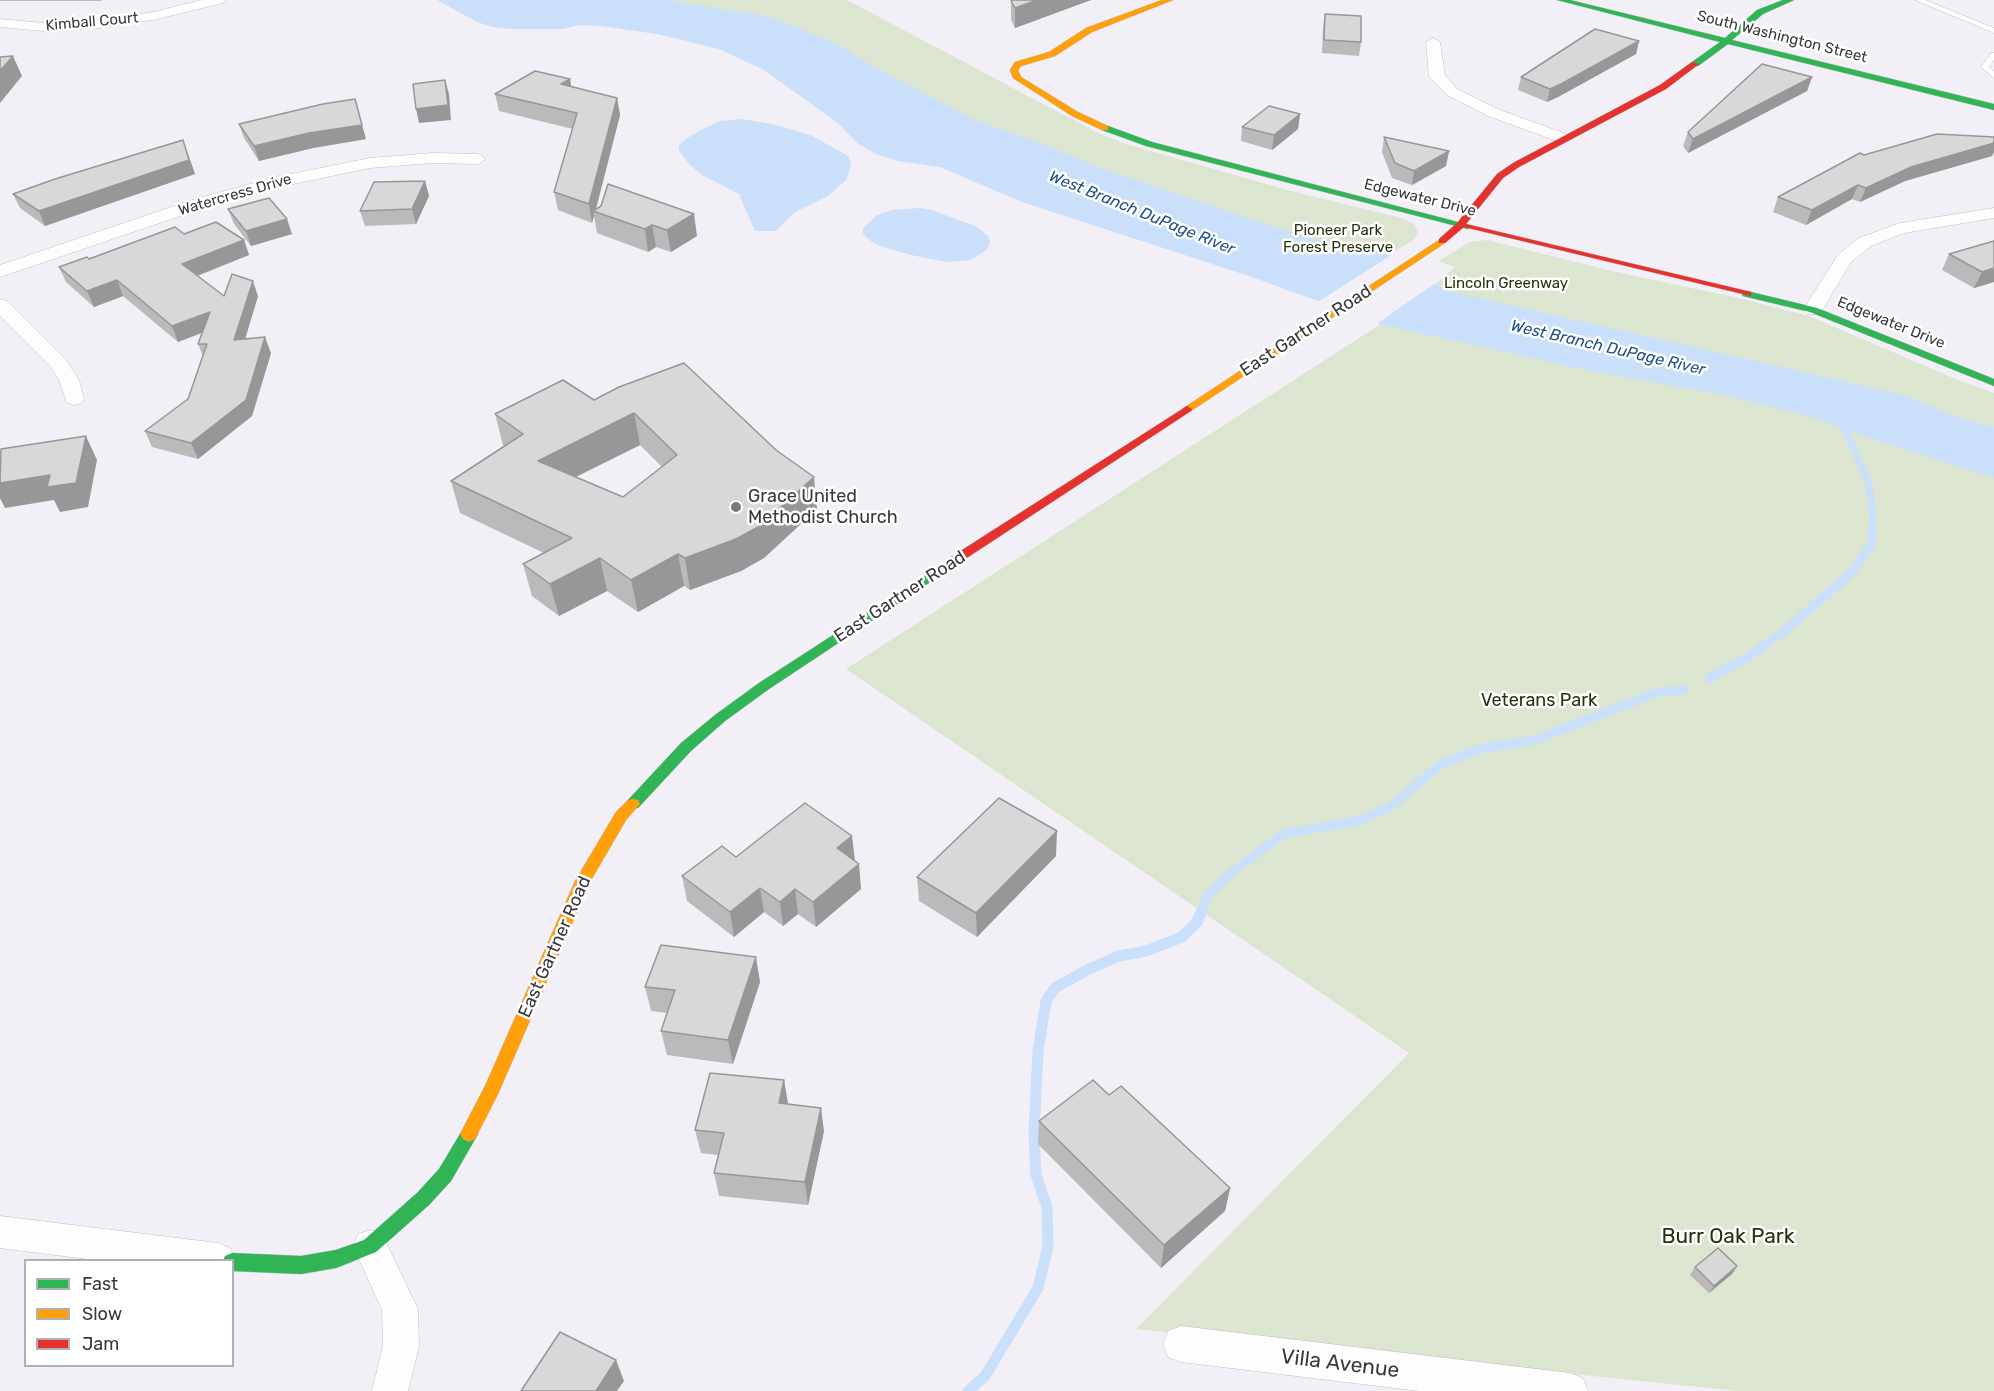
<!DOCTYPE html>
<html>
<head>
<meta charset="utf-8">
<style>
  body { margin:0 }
  #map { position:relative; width:1994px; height:1391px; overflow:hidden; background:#f2f0f6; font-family:Rubik,sans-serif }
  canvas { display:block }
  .legend { position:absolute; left:24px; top:1259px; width:210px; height:108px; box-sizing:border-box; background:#fff; border:2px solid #b0afb1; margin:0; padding:8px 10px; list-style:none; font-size:18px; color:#39383c }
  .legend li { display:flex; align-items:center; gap:12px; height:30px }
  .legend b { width:30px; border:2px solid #b0afb1 }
</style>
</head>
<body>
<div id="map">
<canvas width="1994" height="1391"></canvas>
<ul class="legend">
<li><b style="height:8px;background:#30b455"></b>Fast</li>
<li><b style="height:8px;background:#ff9f0a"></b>Slow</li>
<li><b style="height:8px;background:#e5322d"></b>Jam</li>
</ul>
</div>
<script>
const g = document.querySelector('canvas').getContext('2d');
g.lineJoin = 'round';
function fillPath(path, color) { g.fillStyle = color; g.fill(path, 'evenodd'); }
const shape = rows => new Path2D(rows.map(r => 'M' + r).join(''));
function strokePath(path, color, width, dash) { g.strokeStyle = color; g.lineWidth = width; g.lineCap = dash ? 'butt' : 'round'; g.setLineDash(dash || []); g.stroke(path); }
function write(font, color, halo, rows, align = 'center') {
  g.font = font + ' Rubik,sans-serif'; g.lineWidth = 5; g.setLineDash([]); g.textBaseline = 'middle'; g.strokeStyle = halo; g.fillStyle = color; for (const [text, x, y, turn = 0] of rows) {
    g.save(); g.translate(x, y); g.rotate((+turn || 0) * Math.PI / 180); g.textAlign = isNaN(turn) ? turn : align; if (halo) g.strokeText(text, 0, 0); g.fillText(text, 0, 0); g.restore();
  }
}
fillPath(shape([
  [478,0,847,0,1096,132,1126,144,1291,191,1401,218,1414,224,1418,232,1415,239,1347,280,778,45],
  [1487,240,1612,271,1743,299,1809,316,1958,380,1994,393,1994,1391,1738,1391,1136,1329,1409,1053,846,669,1418,300,1455,267,1438,261,1470,242]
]), '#dbe5cf');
fillPath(shape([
  [437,0,667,0,771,17,837,44,874,67,975,120,1034,140,1098,167,1298,235,1340,244,1384,244,1387,252,1407,270,1449,291,1904,395,1954,416,1994,427,1994,478,1866,437,1811,417,1728,396,1590,371,1383,325,1252,277,1022,202,940,167,898,161,876,154,857,143,838,123,764,70,719,49,657,34,601,26,579,25,563,29,511,29,492,27,477,22],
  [742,119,772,124,810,135,843,153,849,157,851,165,846,180,828,196,795,212,776,231,755,231,739,194,702,175,689,164,679,150,679,145,687,138,703,129,720,121],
  [920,208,932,210,977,227,988,236,990,243,987,250,970,260,946,262,911,255,880,246,869,240,863,234,863,228,877,215,892,210]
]), '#cadffa');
fillPath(shape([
  [1393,254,1409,267,1437,282,1375,325,1316,303]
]), '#f2f0f6');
strokePath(shape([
  [1839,422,1845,429,1868,481,1873,515,1872,531]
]), '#cadffa', 7);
strokePath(shape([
  [1709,678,1746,658,1786,630,1852,572,1872,543,1872,529],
  [1202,909,1208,895,1226,877,1283,834,1359,821,1390,807,1440,765,1479,749,1535,740,1658,692,1683,690]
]), '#cadffa', 9);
strokePath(shape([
  [968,1391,985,1376,1038,1288,1048,1246,1047,1207,1036,1175,1034,1133,1038,1051,1046,1001,1055,988,1087,970,1119,956,1146,951,1182,937,1197,922,1203,908]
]), '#cadffa', 11);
const lane = shape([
  [1915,0,1925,0,1994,28,1994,33,1915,0],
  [1991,53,1994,53,1994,60,1989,67,1994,71,1994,78,1981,67,1991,53]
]);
const street = shape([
  [201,0,225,0,223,3,153,20,100,28,44,31,0,27,0,19,44,23,100,20,153,12,201,0],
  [1433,38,1440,42,1445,75,1457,89,1500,110,1569,135,1571,138,1569,141,1557,141,1488,116,1447,95,1429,76,1426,42,1433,38],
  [433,153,478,154,486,159,478,164,433,163,370,168,279,187,204,208,0,277,0,265,192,200,276,177,370,158,433,153],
  [1994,208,1994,218,1904,233,1871,246,1851,262,1820,314,1806,314,1803,310,1838,255,1859,238,1900,223,1994,208],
  [0,299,7,301,66,360,79,380,84,399,81,403,74,405,67,403,59,380,51,367,0,316,0,299],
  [0,1216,218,1243,230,1248,235,1260,232,1267,232,1260,95,1260,0,1248,0,1216],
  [370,1230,382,1234,418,1309,419,1346,408,1391,372,1391,383,1346,382,1310,353,1246,358,1234,370,1230],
  [1181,1326,1570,1373,1583,1378,1588,1391,1419,1391,1181,1362,1168,1357,1163,1344,1168,1331,1181,1326]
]);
const fast = shape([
  [1557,0,1570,0,1725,38,1757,10,1783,0,1794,0,1763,14,1732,40,1994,104,1994,110,1728,44,1698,66,1692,66,1692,62,1720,42,1557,0],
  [1102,126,1108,126,1152,142,1473,226,1468,229,1146,146,1102,130,1102,126],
  [1747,291,1817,308,1994,379,1994,386,1810,312,1743,296,1742,294,1747,291],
  [952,558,958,562,956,565,769,689,725,721,691,751,638,808,628,808,626,804,628,800,681,743,715,715,759,683,952,558],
  [469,1126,475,1129,478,1134,451,1181,429,1205,376,1252,336,1268,301,1274,232,1271,232,1260,223,1260,225,1256,232,1253,301,1256,336,1250,364,1240,417,1193,439,1169,463,1129,469,1126]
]);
const slow = shape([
  [1162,0,1173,0,1092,32,1055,56,1021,66,1018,70,1021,77,1078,112,1108,126,1108,130,1102,130,1072,116,1013,78,1010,70,1015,62,1049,52,1086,28,1162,0],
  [1442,238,1445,239,1445,243,1191,411,1187,412,1182,409,1442,238],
  [633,799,638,800,640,804,626,820,590,882,498,1094,475,1139,469,1142,463,1139,460,1134,485,1086,575,881,616,812,628,800,633,799]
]);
const jam = shape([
  [1692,62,1699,64,1666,89,1519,167,1503,178,1466,224,1751,292,1751,296,1464,227,1445,243,1439,243,1439,239,1457,223,1497,174,1513,163,1660,85,1692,62],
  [1187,406,1192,409,1191,411,956,565,948,565,946,562,948,559,1187,406]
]);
strokePath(lane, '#c0bfc3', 1);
strokePath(street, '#c0bfc3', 1);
strokePath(fast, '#c0bfc3', 1);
strokePath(slow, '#c0bfc3', 1);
strokePath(jam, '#c0bfc3', 1);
fillPath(lane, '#fdfdfe');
fillPath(street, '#fdfdfe');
fillPath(fast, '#30b455');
fillPath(slow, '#ff9f0a');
fillPath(jam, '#e5322d');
fillPath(shape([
  [0,0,101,0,101,1,0,1],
  [1012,0,1091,0,1015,28,1011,20,1011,1],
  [1325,14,1361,42,1359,56,1322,53,1323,27],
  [1639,41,1636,54,1558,97,1547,102,1518,90,1521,77],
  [1812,77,1807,91,1688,153,1683,146,1688,132],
  [570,79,571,87,617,98,620,115,596,209,697,236,671,252,656,247,648,252,597,233,594,216,592,223,558,210,554,192,573,129,499,111,495,94],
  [1300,114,1298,129,1272,150,1241,141,1242,127],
  [239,124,366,139,313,148,259,161,244,138],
  [1384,137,1449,151,1446,166,1412,185,1392,178,1382,152],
  [188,154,195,174,45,226,20,208,13,194],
  [1864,155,1992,156,1905,181,1860,202,1852,199,1806,225,1773,212,1778,197],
  [425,181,429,196,416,224,365,226,360,211],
  [228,209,292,234,251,246,234,224],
  [184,234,244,240,249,255,198,276,224,296,258,296,245,339,271,353,252,416,198,459,152,447,145,431,188,399,203,356,198,344,202,333,178,342,123,296,94,307,66,282,59,267],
  [1994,241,1994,282,1974,288,1942,270,1949,254],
  [619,387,817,509,764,558,741,571,690,590,684,586,638,612,607,591,559,616,532,596,523,564,544,553,460,513,451,481,504,446,503,445,495,414,594,400],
  [640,445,662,467,623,497,576,477],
  [1056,856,977,937,919,901,917,877],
  [736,857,855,861,861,889,816,927,798,914,783,926,764,912,734,937,687,901,682,876],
  [760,982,733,1064,667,1055,661,1031,667,1013,651,1011,645,987],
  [784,1080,788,1104,824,1131,808,1205,719,1196,714,1173,718,1155,701,1153,695,1130],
  [1109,1095,1230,1188,1225,1211,1161,1268,1038,1144,1039,1121],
  [1737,1266,1732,1274,1709,1293,1690,1275,1695,1267]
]), '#bbb9ba');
fillPath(shape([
  [1037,0,1091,0,1015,28,1015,8],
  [1639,41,1636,54,1558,97,1547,102,1550,89],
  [13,56,22,76,0,103,0,71],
  [1812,77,1807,91,1688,153,1693,139],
  [570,79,573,96,561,84],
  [445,80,449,94,451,120,419,123,416,109],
  [617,98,620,115,595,212,593,211,594,216,592,223,589,204],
  [355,99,366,139,313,148,259,161,254,146],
  [1300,114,1298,129,1272,150,1274,135],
  [183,140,195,174,45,226,39,211],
  [1994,143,1994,152,1992,156,1905,181,1860,202,1866,188,1911,167],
  [1449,151,1446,166,1412,185,1414,171],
  [425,181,429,196,416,224,412,209],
  [1858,185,1852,199,1806,225,1812,210],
  [694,214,697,236,671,252,667,230],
  [287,219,292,234,251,246,246,231],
  [652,225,656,247,648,252,645,229],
  [244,240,249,255,188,279,182,264],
  [1994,268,1994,282,1974,288,1982,272],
  [117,280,123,296,94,307,87,291],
  [253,281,258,296,240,356,234,340],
  [210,312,216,327,178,342,172,326],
  [265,337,271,353,252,416,198,459,191,443],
  [634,413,640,445,545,492,538,461],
  [86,436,97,460,88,507,60,512,54,500,5,508,0,498,0,483],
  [814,477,817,509,764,558,741,571,690,590,685,558],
  [678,554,684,586,638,612,631,580],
  [600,558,607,591,559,616,550,584],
  [1057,831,1056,856,977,937,976,913],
  [852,836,855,861,837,848],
  [859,864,861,889,816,927,813,902],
  [760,888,764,912,734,937,730,912],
  [795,889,798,914,783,926,780,902],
  [756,957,760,982,733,1064,728,1040],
  [784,1080,788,1104,779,1103],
  [821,1108,824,1131,808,1205,805,1182],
  [1230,1188,1225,1211,1161,1268,1164,1245],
  [1737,1266,1732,1274,1709,1293,1714,1286],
  [616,1360,624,1381,617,1391,596,1391]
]), '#989697');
const building = shape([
  [1012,0,1037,0,1015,8,1011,1,1012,0],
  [1325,14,1361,16,1361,42,1324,40,1325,14],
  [1595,29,1639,41,1561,84,1550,89,1521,77,1595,29],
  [13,56,0,71,0,57,13,56],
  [1762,64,1812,77,1693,139,1688,132,1762,64],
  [535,71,570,79,561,84,617,98,589,204,554,192,577,113,495,94,535,71],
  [445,80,448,105,416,109,413,84,445,80],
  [355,99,362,125,309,133,254,146,239,124,323,104,355,99],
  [1269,106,1300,114,1274,135,1242,127,1269,106],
  [1937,134,1994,137,1994,143,1911,167,1866,188,1858,185,1812,210,1778,197,1860,153,1864,155,1937,134],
  [1384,137,1449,151,1414,171,1395,163,1384,137],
  [183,140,189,160,39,211,13,194,55,179,183,140],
  [425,181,412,209,360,211,374,182,425,181],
  [608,184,694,214,667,230,652,225,645,229,593,211,601,206,608,184],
  [269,198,287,219,246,231,228,209,269,198],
  [216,222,244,240,182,264,224,296,232,274,253,281,234,340,265,337,246,400,191,443,145,431,188,399,207,344,198,344,210,312,172,326,117,280,87,291,59,267,87,257,89,259,175,227,184,234,216,222],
  [1994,241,1994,268,1982,272,1949,254,1994,241],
  [684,363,776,450,814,477,760,526,736,539,685,558,678,554,631,580,600,558,550,584,523,564,572,538,451,481,523,434,495,414,563,380,594,400,619,387,684,363],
  [634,413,677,455,623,497,538,461,634,413],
  [86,436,76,483,47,487,50,475,0,483,1,449,86,436],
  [999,798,1057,831,976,913,917,877,999,798],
  [805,803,852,836,837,848,859,864,813,902,795,889,780,902,760,888,730,912,682,876,722,846,736,857,805,803],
  [661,945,756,957,728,1040,661,1031,675,990,645,987,661,945],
  [710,1073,784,1080,779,1103,821,1108,805,1182,714,1173,724,1133,695,1130,710,1073],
  [1093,1080,1109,1095,1121,1086,1230,1188,1164,1245,1039,1121,1093,1080],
  [1718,1248,1737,1266,1714,1286,1695,1267,1718,1248],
  [560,1332,616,1360,596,1391,521,1391,560,1332]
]);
fillPath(building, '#d9d7d8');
strokePath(building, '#989697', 1.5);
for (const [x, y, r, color] of [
  [736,507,6,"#7a787d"]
]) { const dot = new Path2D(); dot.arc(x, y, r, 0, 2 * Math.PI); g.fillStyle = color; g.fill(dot); strokePath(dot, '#fff', 2); }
write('15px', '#39383c', '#fff', [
  ["Kimball Court",92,22,-5],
  ["South Washington Street",1782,37,14],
  ["Watercress Drive",235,195,-16],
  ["Edgewater Drive",1420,198,14],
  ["Edgewater Drive",1891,323,22]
]);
write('15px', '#24330d', '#fff', [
  ["Pioneer Park",1338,231],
  ["Forest Preserve",1338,248],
  ["Lincoln Greenway",1506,284]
]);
write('italic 16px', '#1f5287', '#fff', [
  ["West Branch DuPage River",1142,213,22],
  ["West Branch DuPage River",1608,348,13]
]);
write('18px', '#39383c', '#fff', [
  ["East Gartner Road",1306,331,-33],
  ["East Gartner Road",900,597,-33],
  ["East Gartner Road",555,947,-66]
]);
write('18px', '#39383c', '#fff', [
  ["Grace United",748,497],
  ["Methodist Church",748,518]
], 'left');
write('18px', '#24330d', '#fff', [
  ["Veterans Park",1539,701]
]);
write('21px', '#24330d', '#fff', [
  ["Burr Oak Park",1728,1237]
]);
write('21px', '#39383c', '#fff', [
  ["Villa Avenue",1340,1364,7]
]);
</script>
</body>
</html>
